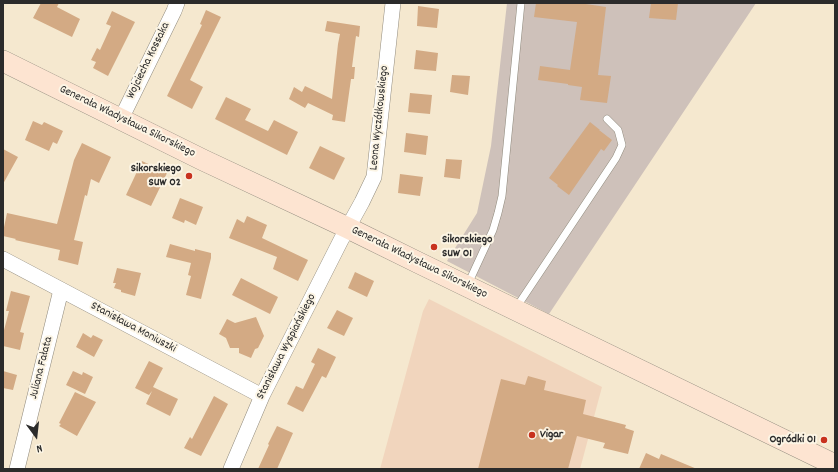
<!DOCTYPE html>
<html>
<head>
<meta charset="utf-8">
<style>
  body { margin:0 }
  #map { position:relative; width:838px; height:472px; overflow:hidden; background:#f5e8cf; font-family:Dekko,sans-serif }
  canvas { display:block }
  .frame { position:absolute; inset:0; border:4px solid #2b2b2b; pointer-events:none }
  .north { position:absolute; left:16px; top:416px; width:40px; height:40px; -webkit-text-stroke:3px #fcf5e5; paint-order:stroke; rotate:165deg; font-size:11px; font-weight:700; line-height:16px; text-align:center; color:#2b2b2b }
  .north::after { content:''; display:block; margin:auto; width:14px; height:18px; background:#2b2b2b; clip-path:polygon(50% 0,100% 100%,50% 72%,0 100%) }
</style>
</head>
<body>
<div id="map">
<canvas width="838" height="472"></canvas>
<div class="frame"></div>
<div class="north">N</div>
</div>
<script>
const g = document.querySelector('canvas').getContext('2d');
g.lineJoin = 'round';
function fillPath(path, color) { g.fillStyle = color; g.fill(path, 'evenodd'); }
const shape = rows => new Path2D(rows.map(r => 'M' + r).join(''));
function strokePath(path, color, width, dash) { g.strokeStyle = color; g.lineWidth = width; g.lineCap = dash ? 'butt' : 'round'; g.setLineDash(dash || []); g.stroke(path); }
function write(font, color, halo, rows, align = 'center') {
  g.font = font + ' Dekko,sans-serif'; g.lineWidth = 4; g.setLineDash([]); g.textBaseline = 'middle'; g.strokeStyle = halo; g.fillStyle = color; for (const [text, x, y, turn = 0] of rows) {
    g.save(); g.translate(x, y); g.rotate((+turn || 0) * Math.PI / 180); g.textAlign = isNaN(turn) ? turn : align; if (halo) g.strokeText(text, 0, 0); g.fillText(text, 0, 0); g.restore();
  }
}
fillPath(shape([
  [429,299,602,387,580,469,380,469,423,311]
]), '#f1d5bd');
fillPath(shape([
  [507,3,756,3,549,314,447,261,477,213,491,146]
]), '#cec1ba');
fillPath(shape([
  [41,3,59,3,57,7,80,19,72,37,33,18],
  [536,3,579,3,606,7,598,75,611,76,607,103,580,100,582,87,568,85,568,84,538,80,540,66,570,70,577,22,534,17],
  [651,3,678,3,676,20,649,18],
  [418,6,439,9,437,28,417,26],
  [206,10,221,17,190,80,203,87,192,109,167,96,202,25,200,24],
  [112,11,135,22,108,76,93,68,96,62,91,60,97,48,100,50,111,26,106,24],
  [327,21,360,26,359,37,356,36,352,67,355,67,354,79,351,79,345,122,332,120,333,115,308,103,305,108,289,99,294,87,302,92,305,86,332,99,338,44,340,34,325,31],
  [416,50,438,53,436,71,414,69],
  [452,75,470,76,468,95,450,92],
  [410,93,432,95,430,114,408,112],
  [226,97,251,109,245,120,268,131,274,120,298,132,287,155,215,119],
  [33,121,42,125,44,122,63,131,57,144,53,142,49,151,25,140],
  [590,122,600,130,599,130,612,140,604,151,601,149,569,195,557,186,558,185,549,178],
  [406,133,428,136,426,155,404,152],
  [82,143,111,157,99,183,91,179,87,196,85,195,74,240,83,242,78,265,58,260,60,250,15,240,16,239,3,236,3,232,7,213,57,224,74,160],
  [320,146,345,158,334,180,309,168],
  [3,149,18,157,3,184],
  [446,159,462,160,460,179,444,177],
  [142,161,167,173,151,206,126,195],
  [400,174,423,177,420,196,398,193],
  [180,198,203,207,196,225,185,220,184,223,172,218],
  [247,216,267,225,262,238,308,260,298,281,273,269,277,257,229,238,237,219,244,223],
  [170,244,195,251,195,249,211,253,211,258,201,299,186,295,191,276,188,275,191,263,166,257],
  [117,268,141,273,135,296,121,292,121,290,114,288,116,283,113,283],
  [355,272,374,281,367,297,348,288],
  [241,278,278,297,270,314,232,295],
  [11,291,30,296,20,332,24,333,20,350,3,346,3,334,9,311,6,311],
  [337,310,353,318,344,336,327,328],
  [256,317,264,336,258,348,255,349,251,358,239,353,239,348,230,348,226,338,219,334,227,319,235,323],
  [83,333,91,338,93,335,103,340,94,357,76,347],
  [318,348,336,357,326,378,322,376,303,412,287,404,296,386,303,389,315,364,311,362],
  [149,361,163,368,153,387,178,399,170,416,146,404,152,391,149,395,135,388],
  [3,371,17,375,13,390,3,388],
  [73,371,82,375,83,372,93,377,85,394,66,385],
  [528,376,546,381,544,390,586,400,583,414,626,425,625,428,634,431,628,454,603,448,605,443,577,436,568,469,478,469,501,379,525,385],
  [75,392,96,402,77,436,59,426,61,424,59,423],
  [214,396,228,404,201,456,184,448,190,437,192,439],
  [277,426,293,433,277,469,258,469,269,445,268,444],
  [646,453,659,459,661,454,697,469,639,469]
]), '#d3aa84');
const lane = shape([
  [468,284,493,230,498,213,502,196,521,3],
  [516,308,616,158,622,145,618,130,607,119]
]);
const street = shape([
  [121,119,174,11,177,3],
  [3,259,262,396],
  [17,469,61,290],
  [231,469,262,396,341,240,362,202,374,177,393,3]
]);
const secondary = shape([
  [3,61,203,160,348,228,417,262,835,465]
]);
strokePath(lane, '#908a7d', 8);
strokePath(street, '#908a7d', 16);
strokePath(secondary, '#908a7d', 22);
strokePath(lane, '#fff', 7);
strokePath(street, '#fff', 15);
strokePath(secondary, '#fde4d1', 21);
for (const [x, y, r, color] of [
  [189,176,4,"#c8321e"],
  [434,247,4,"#c8321e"],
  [532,435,4,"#c8321e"],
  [824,440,4,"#c8321e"]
]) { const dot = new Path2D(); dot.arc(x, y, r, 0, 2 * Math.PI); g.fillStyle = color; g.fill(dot); strokePath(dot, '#fcf5e5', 1.5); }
write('12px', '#2b2b2b', '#fcf5e5', [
  ["Wojciecha Kossaka",149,61,-64],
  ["Leona Wyczółkowskiego",380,118,-84],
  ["Generała Władysława Sikorskiego",127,122,26],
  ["Generała Władysława Sikorskiego",419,263,26],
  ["Stanisława Moniuszki",133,328,28],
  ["Stanisława Wyspiańskiego",287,347,-63],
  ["Juliana Fałata",42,368,-76]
]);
write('bold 12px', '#2b2b2b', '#fcf5e5', [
  ["Sikorskiego",181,169],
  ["SUW 02",181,183],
  ["Sikorskiego",442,240,"left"],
  ["SUW 01",442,254,"left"],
  ["Vigar",540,435,"left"],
  ["Ogródki 01",816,440]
], 'right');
</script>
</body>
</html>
